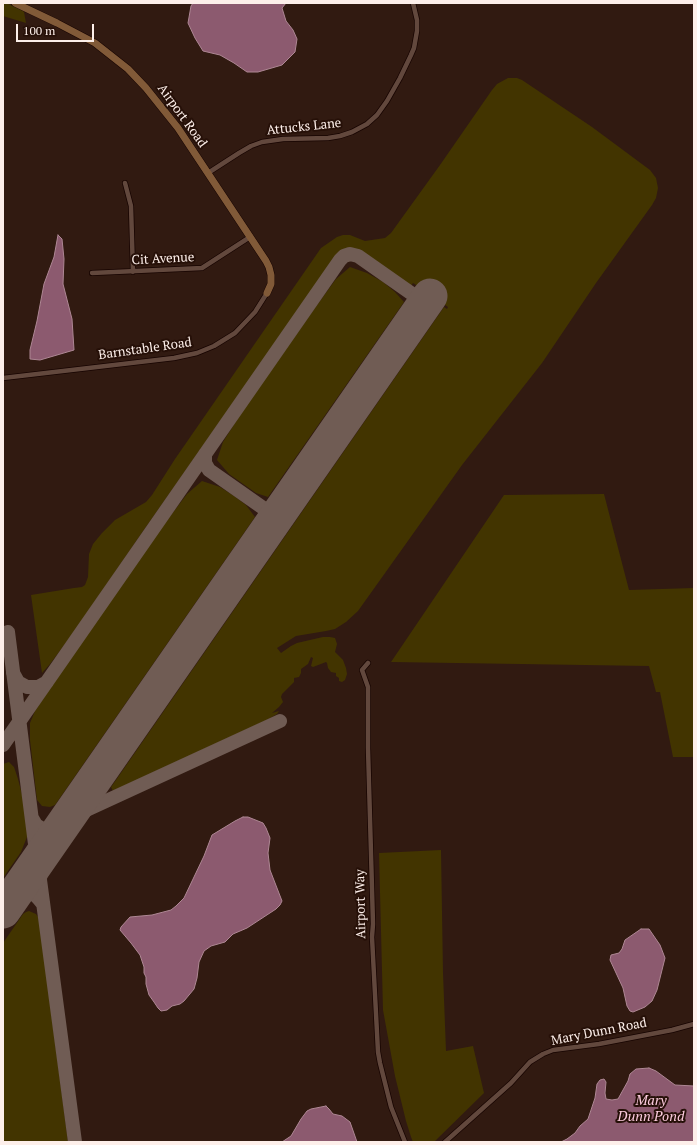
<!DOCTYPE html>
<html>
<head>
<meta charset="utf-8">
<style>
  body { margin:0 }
  #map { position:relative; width:697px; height:1145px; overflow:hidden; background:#311a11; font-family:"PT Serif",serif }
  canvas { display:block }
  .frame { position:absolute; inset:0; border:4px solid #fdefea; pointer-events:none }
  .scale { position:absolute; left:16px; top:24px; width:78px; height:18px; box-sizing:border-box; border:2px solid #fdefea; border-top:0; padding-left:5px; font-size:12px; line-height:14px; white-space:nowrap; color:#fdefea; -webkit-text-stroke:3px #261008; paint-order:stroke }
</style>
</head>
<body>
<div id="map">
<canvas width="697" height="1145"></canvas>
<div class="frame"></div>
<div class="scale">100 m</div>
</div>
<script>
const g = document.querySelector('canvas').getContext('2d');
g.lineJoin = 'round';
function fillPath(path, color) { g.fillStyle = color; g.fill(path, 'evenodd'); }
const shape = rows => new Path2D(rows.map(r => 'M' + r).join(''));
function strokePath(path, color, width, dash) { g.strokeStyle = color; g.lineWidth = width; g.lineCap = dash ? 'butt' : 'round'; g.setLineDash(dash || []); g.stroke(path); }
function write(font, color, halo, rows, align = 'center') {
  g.font = font + ' "PT Serif",serif'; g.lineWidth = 4; g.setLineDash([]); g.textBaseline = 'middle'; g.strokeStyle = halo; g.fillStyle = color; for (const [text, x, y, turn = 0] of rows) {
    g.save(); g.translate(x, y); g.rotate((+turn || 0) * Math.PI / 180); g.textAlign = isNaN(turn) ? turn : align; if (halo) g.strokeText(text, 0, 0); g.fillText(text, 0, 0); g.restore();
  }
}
fillPath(shape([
  [3,3,6,3,23,10,24,12,26,23,3,16],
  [508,78,517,78,522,80,592,127,650,170,656,178,658,188,656,198,652,205,596,283,542,363,462,465,358,611,346,622,335,629,326,631,296,636,277,648,281,653,291,646,297,643,323,637,330,637,335,638,337,644,335,652,343,660,346,668,347,674,345,680,342,682,339,681,339,678,336,676,336,673,331,672,328,668,327,663,326,662,313,667,311,666,313,658,311,657,308,664,301,669,301,673,299,677,294,678,294,682,282,694,281,697,283,702,279,707,272,713,279,711,277,714,265,721,113,791,111,787,116,780,444,307,447,309,448,307,441,302,439,303,421,290,421,288,413,283,411,286,361,251,350,248,339,252,141,534,74,632,50,664,42,673,31,595,74,588,82,587,85,585,88,577,89,554,93,544,102,533,115,520,146,502,152,495,175,459,321,248,337,237,343,235,350,235,365,241,385,238,391,233,440,165,492,90,497,84],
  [350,267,367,273,383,282,395,292,404,302,268,497,256,493,229,474,217,460,223,442,245,407,317,305,336,279],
  [202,481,220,487,234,496,246,505,255,517,55,805,50,807,42,806,37,800,30,740,30,723,35,711,54,682,159,531,187,494],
  [604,494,629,590,694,588,694,757,673,757,660,692,656,692,649,666,391,662,504,495],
  [9,762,14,767,18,779,24,802,27,822,27,837,21,852,3,878,3,764],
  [441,850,443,973,446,1051,473,1046,484,1093,434,1142,413,1142,411,1137,406,1121,395,1076,383,1010,379,853],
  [29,911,36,914,38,917,40,925,68,1142,3,1142,3,943,23,914,26,912]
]), '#423400');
const water = shape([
  [193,3,286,3,282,8,286,21,293,30,297,39,295,52,282,65,258,72,247,72,234,63,220,55,203,51,195,38,188,23,191,6,193,3],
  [58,235,62,239,64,259,63,284,72,319,74,350,40,360,30,359,30,350,37,321,44,284,54,257,58,235],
  [243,817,248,817,263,823,266,828,270,838,268,853,270,870,282,901,280,905,276,909,247,928,233,934,225,942,211,946,204,951,199,962,197,978,194,989,184,1001,180,1004,172,1006,167,1010,161,1011,158,1008,154,1002,149,995,146,984,146,977,144,973,144,967,140,955,131,943,120,930,121,927,130,917,152,915,171,910,176,906,184,898,204,856,212,835,235,821,243,817],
  [641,929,649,929,660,945,665,958,657,990,652,1001,645,1007,633,1012,630,1011,627,1006,623,988,610,960,611,955,619,953,622,949,625,940,641,929],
  [649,1068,656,1071,675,1085,694,1086,694,1142,561,1142,567,1139,575,1133,580,1126,588,1119,595,1098,597,1084,600,1080,604,1079,606,1082,605,1093,606,1099,612,1100,618,1099,628,1081,630,1074,636,1069,649,1068],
  [326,1106,329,1109,333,1114,342,1116,350,1122,357,1142,282,1142,291,1136,301,1119,307,1111,311,1109,326,1106]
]);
fillPath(water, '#8c5a6f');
strokePath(water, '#ae8794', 1);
strokePath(shape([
  [205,454,205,463,209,470,266,510,274,511,285,505],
  [266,510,269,514,270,520,268,530],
  [8,632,35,844,35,857,29,874],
  [13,673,18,682,27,687,38,687,47,682],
  [3,745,340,260,344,256,350,254,358,256,425,303],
  [32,818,36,825,41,828,45,829,56,828,64,823],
  [67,819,280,721],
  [46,850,41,864,40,880,75,1142],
  [12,898,23,893,30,893,34,894,38,898,43,904]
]), '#705c54', 14);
strokePath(shape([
  [3,911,430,296]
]), '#705c54', 35);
const street = shape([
  [208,173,239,153,251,146,262,142,283,139,328,138,340,136,352,132,367,124,377,115,387,101,400,78,411,55,414,48,417,31,417,20,413,3],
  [125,183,131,206,133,272],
  [92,273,202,268,250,237],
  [3,378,174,358,197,353,214,346,235,333,255,312,267,293],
  [368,663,362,670,368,687,368,748,373,924,372,937,378,1052,380,1063,391,1107,405,1142],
  [445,1142,511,1083,530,1062,543,1054,553,1050,599,1044,672,1030,694,1024]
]);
const secondary = shape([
  [15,3,57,23,95,43,128,69,146,88,178,128,266,261,269,267,271,275,271,284,267,293]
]);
strokePath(street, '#170401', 6);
strokePath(secondary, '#170401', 8);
strokePath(street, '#62483d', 4.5);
strokePath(secondary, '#815a38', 7);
write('13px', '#fdefea', '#261008', [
  ["Airport Road",182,116,54],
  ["Attucks Lane",304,127,-6],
  ["Cit Avenue",163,259,-3],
  ["Barnstable Road",145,349,-8],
  ["Airport Way",361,904,-91],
  ["Mary Dunn Road",599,1032,-11]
]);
write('italic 14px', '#fdccdf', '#261008', [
  ["Mary",651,1101],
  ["Dunn Pond",651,1117]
]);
</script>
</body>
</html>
